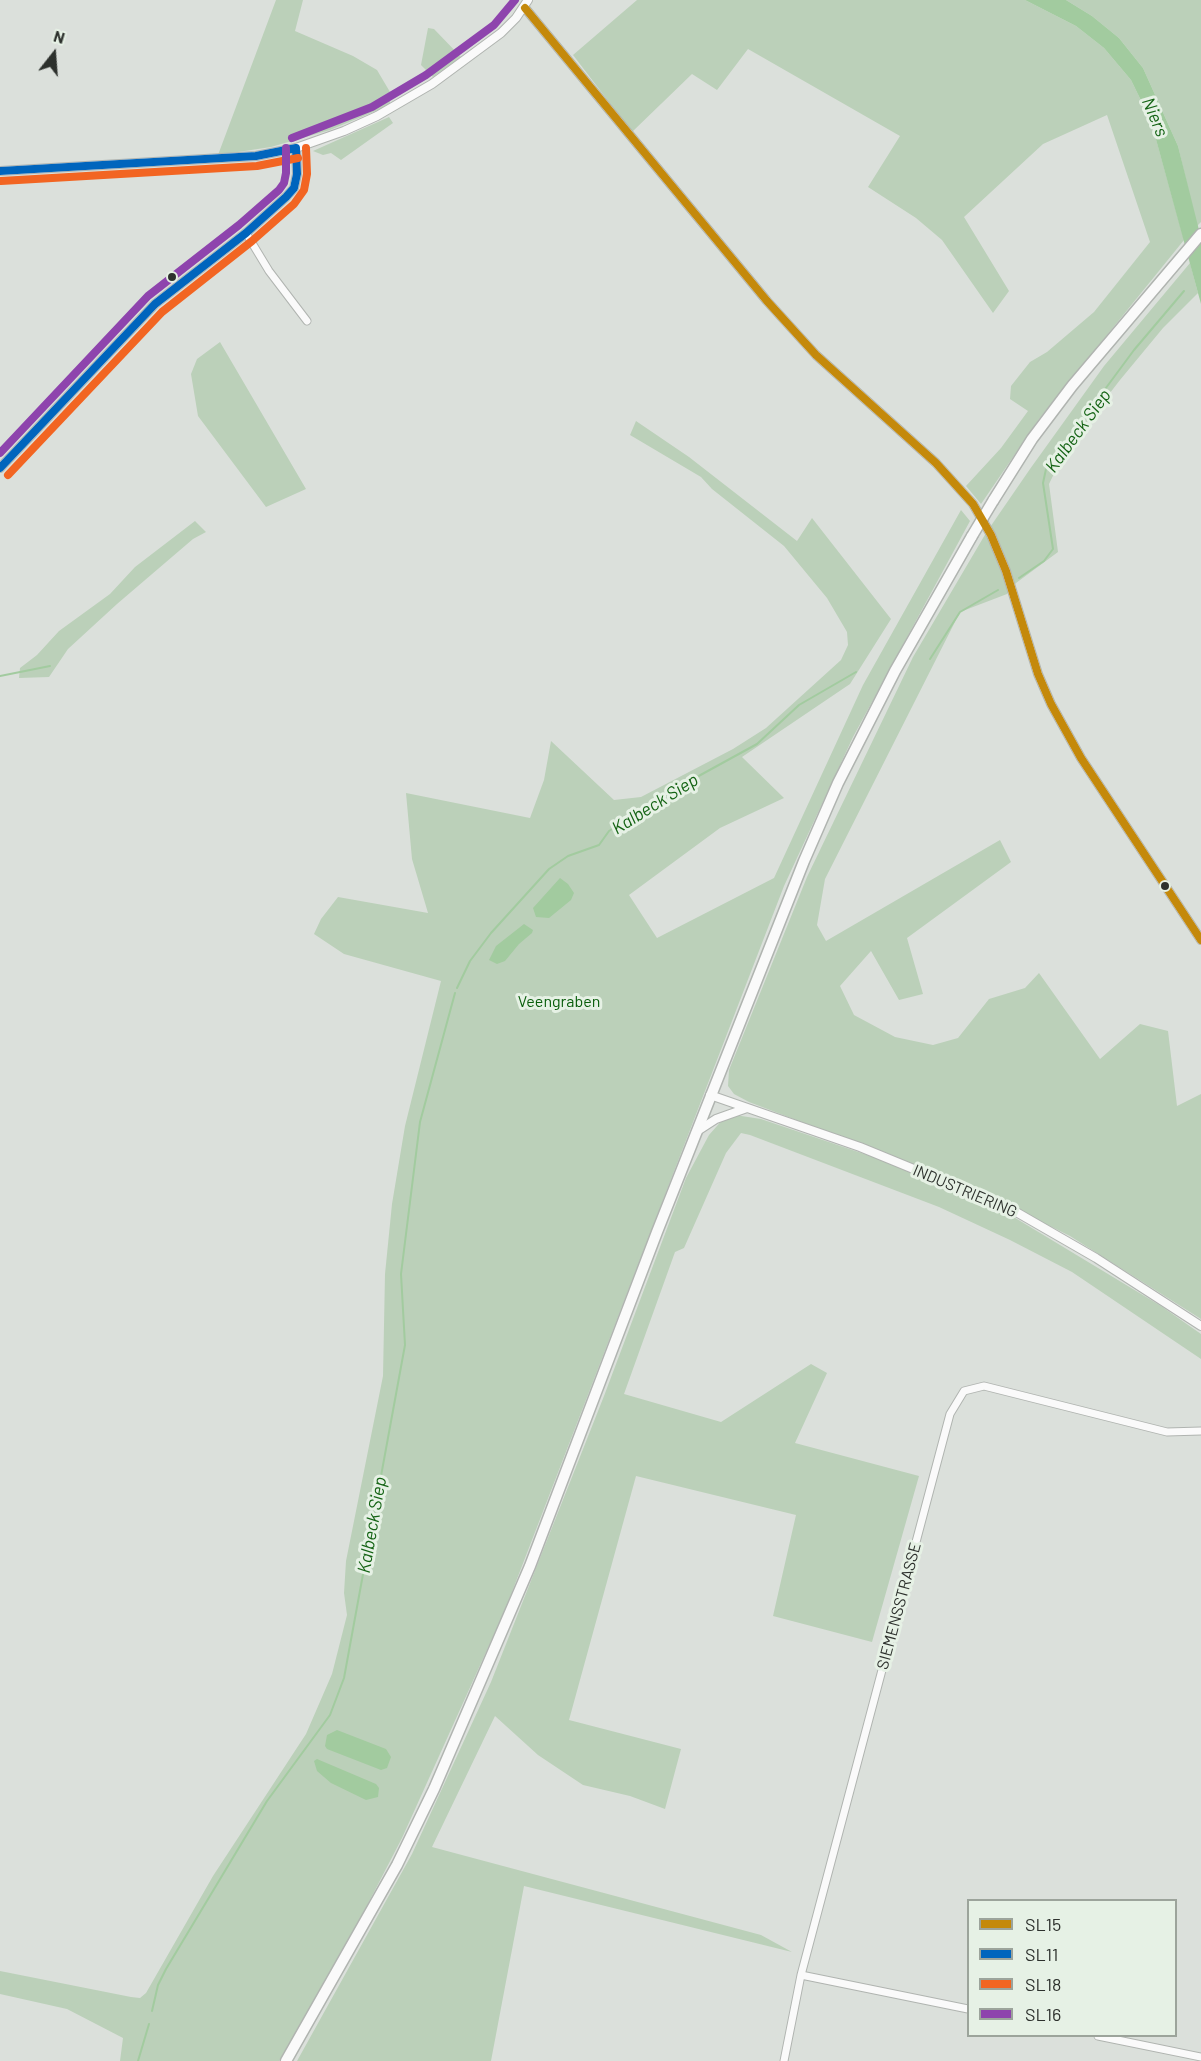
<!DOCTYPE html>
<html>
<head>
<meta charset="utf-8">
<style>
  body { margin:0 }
  #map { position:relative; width:1201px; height:2061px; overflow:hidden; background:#dbe0db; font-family:Barlow,sans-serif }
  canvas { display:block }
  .legend { position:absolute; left:967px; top:1899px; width:210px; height:138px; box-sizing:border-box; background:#e6f1e5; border:2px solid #9ca49b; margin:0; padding:8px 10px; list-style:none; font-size:18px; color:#2d312d }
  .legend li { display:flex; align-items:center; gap:12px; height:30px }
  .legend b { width:30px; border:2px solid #9ca49b }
  .north { position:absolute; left:24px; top:24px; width:60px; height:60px; -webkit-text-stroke:4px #e6f1e5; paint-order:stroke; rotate:17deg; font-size:16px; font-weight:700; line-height:24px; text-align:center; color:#2d312d }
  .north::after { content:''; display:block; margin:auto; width:21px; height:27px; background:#2d312d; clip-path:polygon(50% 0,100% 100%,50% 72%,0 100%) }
</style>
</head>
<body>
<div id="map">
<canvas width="1201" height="2061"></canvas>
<ul class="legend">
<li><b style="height:8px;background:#c4890b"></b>SL15</li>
<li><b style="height:8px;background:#0065bd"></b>SL11</li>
<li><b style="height:8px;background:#f26522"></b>SL18</li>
<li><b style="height:8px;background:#8e44ad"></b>SL16</li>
</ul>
<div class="north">N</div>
</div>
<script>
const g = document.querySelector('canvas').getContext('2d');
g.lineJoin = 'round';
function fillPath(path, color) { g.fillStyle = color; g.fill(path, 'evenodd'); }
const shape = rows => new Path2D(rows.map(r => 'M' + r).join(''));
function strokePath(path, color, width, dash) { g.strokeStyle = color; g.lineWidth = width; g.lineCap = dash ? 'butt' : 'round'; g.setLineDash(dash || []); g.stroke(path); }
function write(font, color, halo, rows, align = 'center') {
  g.font = font + ' Barlow,sans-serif'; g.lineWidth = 6; g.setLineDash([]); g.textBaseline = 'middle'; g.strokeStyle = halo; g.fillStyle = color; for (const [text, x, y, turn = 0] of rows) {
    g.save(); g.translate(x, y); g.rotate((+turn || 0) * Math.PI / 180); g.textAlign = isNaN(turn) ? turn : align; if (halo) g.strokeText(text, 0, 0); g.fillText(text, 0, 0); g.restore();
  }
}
fillPath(shape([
  [276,0,303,0,295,31,353,56,377,70,390,92,390,105,330,130,271,147,218,155],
  [637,0,1025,0,1076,26,1104,48,1131,80,1151,121,1184,240,1039,419,981,504,966,486,1001,448,1028,411,1010,399,1011,386,1030,362,1047,352,1094,312,1150,242,1107,115,1043,144,964,217,1009,291,993,313,942,240,916,218,868,187,900,136,748,49,717,90,692,74,632,132,573,55],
  [1066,0,1201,0,1201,222,1197,226,1178,146,1143,68,1119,38,1092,16],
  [428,28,434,29,461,57,433,77,421,65],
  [389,117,393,123,341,160,331,153,323,155,313,151],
  [1190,263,1198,293,1163,328,1120,380,1065,451,1049,484,1058,552,1016,583,1007,594,960,612,825,879,817,925,826,941,1000,840,1011,862,907,938,923,994,899,1000,871,951,840,986,854,1015,895,1037,933,1045,958,1038,989,999,1025,988,1039,973,1100,1059,1140,1024,1168,1031,1177,1106,1201,1094,1201,1319,1070,1236,967,1185,749,1102,734,1094,728,1086,729,1070,807,877,913,657,986,533,1030,469,1104,366],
  [220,342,306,489,266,507,198,416,191,374,197,359],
  [636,421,689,457,797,541,812,518,891,619,850,684,742,757,784,798,720,828,629,895,657,938,774,878,863,685,961,510,970,521,853,737,784,886,505,1610,402,1838,345,1948,279,2061,120,2061,123,2038,67,2009,0,1994,0,1971,131,1997,140,1998,146,1993,213,1876,306,1734,332,1674,347,1615,344,1593,346,1561,383,1376,385,1274,392,1204,405,1126,441,981,344,954,314,934,321,919,338,897,428,913,412,859,406,793,530,818,544,780,551,741,614,800,641,797,733,749,766,728,841,660,848,645,847,632,827,598,784,546,712,489,701,477,630,435],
  [195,521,206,532,193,539,117,604,68,649,49,677,19,678,20,668,37,655,59,631,110,594,135,567],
  [735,1115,761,1119,876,1158,1007,1213,1161,1306,1201,1334,1201,1359,1072,1272,1010,1240,939,1207,750,1135,741,1133,726,1153,684,1248,675,1252,624,1394,721,1422,811,1364,827,1373,795,1443,919,1476,872,1642,773,1616,796,1515,636,1476,569,1720,681,1749,665,1809,630,1796,583,1785,538,1755,495,1716,432,1847,761,1935,792,1952,524,1886,491,2061,297,2061,412,1854,491,1682,604,1396,686,1178,709,1135,724,1118]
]), '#bbd0b9');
fillPath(shape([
  [1025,0,1066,0,1092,16,1119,38,1143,68,1178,146,1201,238,1201,304,1151,121,1131,80,1104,48,1076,26],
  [560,878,568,884,574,893,571,900,549,918,536,917,533,908],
  [524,924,533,930,532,933,519,944,505,961,497,964,489,960,496,946],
  [337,1730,386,1749,391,1757,387,1768,381,1770,327,1749,325,1746,327,1735],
  [317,1759,376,1784,379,1788,378,1797,366,1800,331,1783,317,1771,314,1761]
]), '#a2cb9f');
strokePath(shape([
  [1019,578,1044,561,1053,549,1043,483,1046,469,1134,350,1184,291],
  [930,659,960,612,998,590],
  [0,676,50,666],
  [457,988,470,961,491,933,549,869,568,856,599,845,609,831,675,789,757,744,799,705,856,672],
  [152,2011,158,1985,166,1969,267,1801,330,1715,344,1678,405,1345,401,1274,420,1122,455,993],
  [138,2061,149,2024]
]), '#a2cb9f', 2);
const minor = shape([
  [246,233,269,271,307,321],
  [801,1975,968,2009],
  [1098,2036,1201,2057],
  [784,2061,801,1975,950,1414,964,1391,984,1386,1167,1432,1201,1431]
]);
const tertiary = shape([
  [525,8,767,301,816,355,936,463,973,504,991,535,1006,571,1038,674,1051,704,1081,758,1201,940],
  [0,171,256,156,296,148,344,131,377,116,432,84,501,33,516,18,528,0],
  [0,468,155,304,246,233,286,197,294,188,297,174,296,148],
  [710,1095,860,1147,1011,1209,1096,1258,1201,1326],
  [696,1132,716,1119,747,1108]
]);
const primary = shape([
  [993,501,1032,439,1072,386,1201,234],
  [286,2061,397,1865,434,1789,530,1566,657,1232,804,861,838,783,895,671,972,536]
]);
strokePath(minor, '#b0b4b0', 9);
strokePath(tertiary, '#b0b4b0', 10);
strokePath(primary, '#b0b4b0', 13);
strokePath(minor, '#fafafa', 7);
strokePath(tertiary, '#fafafa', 8);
strokePath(primary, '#fafafa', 10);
const primaryBridge = shape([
  [972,536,993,501]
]);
strokePath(primaryBridge, '#b0b4b0', 13, []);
strokePath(primaryBridge, '#fafafa', 10);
strokePath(shape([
  [525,8,767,301,816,355,936,463,973,504,991,535,1006,571,1038,674,1051,704,1081,758,1201,940]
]), '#c4890b', 8);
strokePath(shape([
  [0,171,256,156,296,148],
  [0,468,155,304,246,233,286,197,294,188,297,174,296,148]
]), '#0065bd', 8);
strokePath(shape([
  [1,181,257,166,298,158],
  [8,475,162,312,252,241,294,204,304,190,307,174,306,148]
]), '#f26522', 8);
strokePath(shape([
  [292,138,372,107,426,75,494,25,515,0],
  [0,453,148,296,239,225,279,190,284,183,286,173,286,148]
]), '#8e44ad', 8);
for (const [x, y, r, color] of [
  [172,277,5,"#2d312d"],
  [1165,886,5,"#2d312d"]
]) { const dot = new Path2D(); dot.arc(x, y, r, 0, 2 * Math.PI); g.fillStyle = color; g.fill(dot); strokePath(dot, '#e6f1e5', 2); }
write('16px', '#095d0b', '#e6f1e5', [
  ["Veengraben",559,1002]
]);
write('16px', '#2d312d', '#e6f1e5', [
  ["INDUSTRIERING",965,1191,23],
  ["SIEMENSSTRASSE",899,1606,-75]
]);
write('italic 18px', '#156415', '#e6f1e5', [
  ["Niers",1155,117,67],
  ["Kalbeck Siep",1078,431,-54],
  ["Kalbeck Siep",655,804,-32],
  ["Kalbeck Siep",372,1525,-80]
]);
</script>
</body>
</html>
